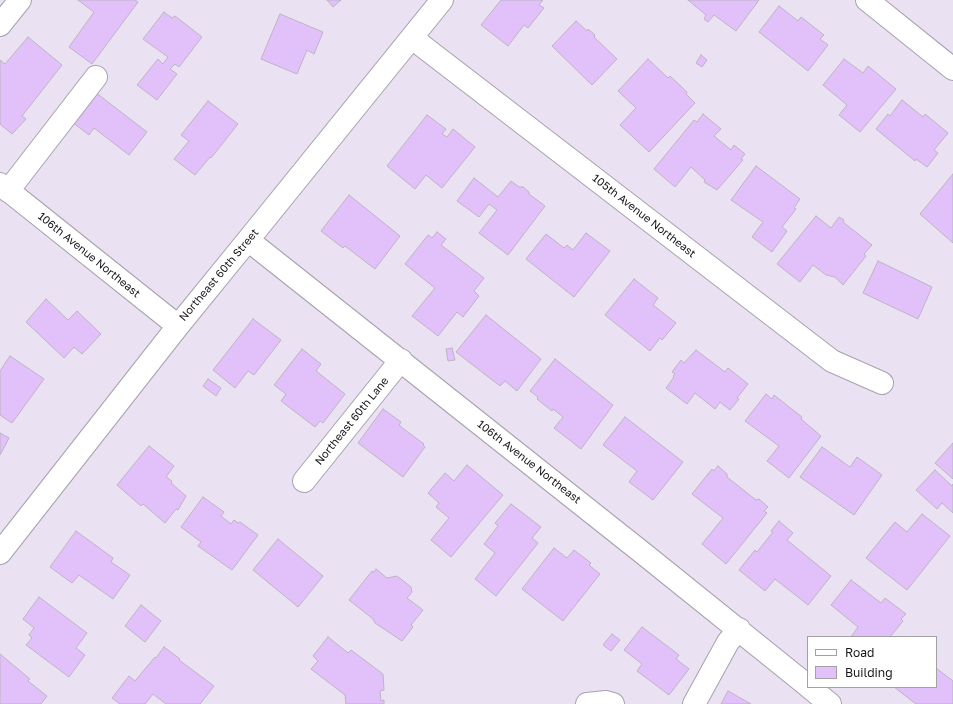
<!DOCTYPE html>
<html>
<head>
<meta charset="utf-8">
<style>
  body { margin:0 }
  #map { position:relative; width:953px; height:704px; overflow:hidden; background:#eae1f2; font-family:"Golos Text",sans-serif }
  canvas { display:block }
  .legend { position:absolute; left:807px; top:636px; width:130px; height:52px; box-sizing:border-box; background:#fff; border:1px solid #a3a1a3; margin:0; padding:5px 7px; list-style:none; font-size:12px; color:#18151a }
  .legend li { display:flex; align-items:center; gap:8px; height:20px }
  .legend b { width:20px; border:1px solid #a3a1a3 }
</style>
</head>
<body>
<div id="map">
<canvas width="953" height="704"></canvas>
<ul class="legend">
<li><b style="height:5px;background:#fff"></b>Road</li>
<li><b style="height:11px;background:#e2c1fb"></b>Building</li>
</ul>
</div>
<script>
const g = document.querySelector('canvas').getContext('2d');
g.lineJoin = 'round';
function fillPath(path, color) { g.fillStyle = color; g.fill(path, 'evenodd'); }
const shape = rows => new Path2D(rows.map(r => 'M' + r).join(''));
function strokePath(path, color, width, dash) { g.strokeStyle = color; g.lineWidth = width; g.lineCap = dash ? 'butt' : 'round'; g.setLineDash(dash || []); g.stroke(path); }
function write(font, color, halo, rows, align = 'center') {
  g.font = font + ' "Golos Text",sans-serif'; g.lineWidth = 3.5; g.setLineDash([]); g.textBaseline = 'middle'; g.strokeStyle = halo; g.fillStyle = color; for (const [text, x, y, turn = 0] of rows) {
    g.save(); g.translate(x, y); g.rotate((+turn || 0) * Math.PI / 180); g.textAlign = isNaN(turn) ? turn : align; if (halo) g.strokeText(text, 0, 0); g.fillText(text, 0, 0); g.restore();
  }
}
const building = shape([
  [78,0,135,0,138,2,92,64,69,47,94,12,78,0],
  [327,0,341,0,333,7,327,0],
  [501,0,543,0,539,5,544,8,528,28,524,25,508,46,481,25,501,0],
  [688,0,759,0,736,31,714,15,708,22,704,19,706,15,688,0],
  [779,6,798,21,801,17,824,35,820,39,828,45,808,71,759,32,779,6],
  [164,12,172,18,175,16,202,37,179,67,175,64,170,69,177,74,157,100,137,85,158,59,163,64,168,57,143,39,164,12],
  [280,14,323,32,314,54,307,50,297,74,261,59,280,14],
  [576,21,587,31,588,29,595,35,594,37,617,59,592,85,552,46,576,21],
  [28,37,62,65,22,116,26,119,12,134,0,124,0,60,5,64,28,37],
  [701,55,707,60,702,67,696,63,701,55],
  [648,59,668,78,670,76,687,92,686,94,695,103,649,152,620,125,636,108,618,91,648,59],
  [844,59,863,73,868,66,896,89,860,132,839,115,847,105,823,85,844,59],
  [95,92,147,132,129,155,94,128,89,135,72,122,95,92],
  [902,100,923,117,925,114,948,133,934,150,938,153,927,167,916,159,915,161,876,129,888,114,890,116,902,100],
  [208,101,238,124,211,158,210,157,195,175,174,159,189,141,181,135,208,101],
  [703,114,721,129,714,136,731,150,734,145,745,154,741,159,743,160,717,190,704,182,705,180,691,167,675,187,654,169,694,120,697,122,703,114],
  [427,115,446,129,442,134,447,137,453,129,475,147,442,188,426,175,415,189,387,166,427,115],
  [756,166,800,199,794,208,796,209,782,227,787,231,772,252,752,237,763,222,731,200,756,166],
  [953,174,953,243,920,214,953,174],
  [474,178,498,197,511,181,519,187,523,187,529,192,529,194,545,206,508,255,479,233,497,210,489,204,479,217,457,201,474,178],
  [349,195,400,236,375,269,345,246,343,248,321,231,349,195],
  [816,216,831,228,839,217,844,220,843,222,872,245,864,254,866,256,843,285,835,277,826,275,813,265,800,282,777,264,816,216],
  [437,232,446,239,441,245,484,278,474,291,479,296,463,317,457,312,438,336,412,316,435,288,405,264,428,235,432,238,437,232],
  [586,233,610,251,574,297,526,259,546,234,564,248,567,245,573,250,586,233],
  [878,261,932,287,918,319,863,293,878,261],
  [634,279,658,298,653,305,676,323,662,340,660,338,650,351,605,315,634,279],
  [46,299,68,320,77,311,101,334,82,354,74,347,64,358,26,322,46,299],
  [486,315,541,359,517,391,505,381,500,386,456,352,486,315],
  [253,319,281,340,254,375,248,371,235,388,213,370,253,319],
  [452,348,455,360,448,361,446,349,452,348],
  [302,349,321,364,316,371,345,394,323,423,320,421,315,427,281,401,286,394,274,385,302,349],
  [696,350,725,372,728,368,748,384,737,398,739,399,730,410,720,402,715,409,695,393,687,404,666,388,674,377,673,376,675,374,672,372,681,360,684,363,696,350],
  [10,356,44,379,12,423,0,415,0,371,10,356],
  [555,359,613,405,581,449,554,428,563,417,553,409,552,411,537,399,538,397,530,391,555,359],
  [208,379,221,388,216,396,203,386,208,379],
  [766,394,772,399,774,395,802,417,801,419,821,436,789,478,767,461,779,446,745,421,766,394],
  [383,409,401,422,399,425,405,430,424,444,423,445,425,447,403,477,358,443,383,409],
  [625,417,683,462,653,500,629,482,637,471,603,445,625,417],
  [0,433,9,438,0,455,0,433],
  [953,443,953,479,935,463,953,443],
  [149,446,174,466,166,477,172,481,171,483,186,496,178,510,176,509,165,523,143,504,141,506,117,485,149,446],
  [822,447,850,467,857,457,882,475,854,515,800,477,822,447],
  [467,465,503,495,451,557,431,540,449,518,436,507,439,503,428,493,445,473,454,481,467,465],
  [718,466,727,474,727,477,756,500,759,499,768,507,764,511,767,513,726,564,702,544,723,518,692,494,712,469,714,471,718,466],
  [935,470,952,486,953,484,953,513,942,503,937,509,916,490,935,470],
  [203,497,224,512,221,516,231,524,234,520,238,523,240,522,258,535,232,570,198,546,201,542,181,527,203,497],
  [511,504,541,527,532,538,538,543,496,596,475,579,495,553,484,544,498,526,495,523,511,504],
  [922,514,950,536,907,590,866,558,895,522,907,532,922,514],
  [779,521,793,533,787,540,831,576,808,605,775,579,765,591,739,570,755,550,757,552,773,532,771,531,779,521],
  [76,531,113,558,111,562,130,575,113,599,79,575,72,583,50,567,76,531],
  [278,539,323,576,298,607,253,570,278,539],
  [554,548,567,558,574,550,591,563,589,565,600,574,563,621,522,589,554,548],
  [376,569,387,578,397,576,411,587,412,592,407,598,423,610,411,625,413,627,402,641,375,623,373,619,349,600,372,571,374,572,376,569],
  [851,580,881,603,885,598,906,614,901,619,903,621,890,637,851,637,858,627,831,605,851,580],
  [39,597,87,633,76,648,85,655,69,677,26,645,32,638,29,635,34,628,23,619,39,597],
  [141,605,161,621,145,642,125,626,141,605],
  [642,627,679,655,676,659,689,669,669,695,637,671,642,664,624,650,642,627],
  [612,634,620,640,611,651,603,645,612,634],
  [328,637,348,653,351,650,383,674,384,690,380,691,381,701,384,700,384,704,346,704,345,695,311,669,318,661,313,656,328,637],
  [164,647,180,659,179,660,214,686,200,704,166,704,153,694,145,704,120,704,112,698,129,676,135,681,155,657,156,658,164,647],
  [0,654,30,679,28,681,47,696,41,704,0,704,0,654],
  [936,668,953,681,953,704,916,704,894,687,936,687,936,668],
  [728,691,751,704,721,704,728,691]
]);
fillPath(building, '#e2c1fb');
strokePath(building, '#bcb3c3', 1);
const minor = shape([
  [867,0,953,69],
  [0,25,20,0],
  [412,38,832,361,882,383],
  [0,184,178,326],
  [8,191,96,77],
  [248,240,644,554,808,686],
  [304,481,401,360],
  [0,553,178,326,248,240,442,0],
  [809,687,830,704],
  [587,704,606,702,613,704],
  [694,704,728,642,739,629]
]);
strokePath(minor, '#a8a0af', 24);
strokePath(minor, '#fff', 22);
write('11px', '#18151a', '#fff', [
  ["105th Avenue Northeast",644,216,38],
  ["106th Avenue Northeast",89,255,39],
  ["Northeast 60th Street",219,275,-50],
  ["Northeast 60th Lane",352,421,-51],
  ["106th Avenue Northeast",529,462,38]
]);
</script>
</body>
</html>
